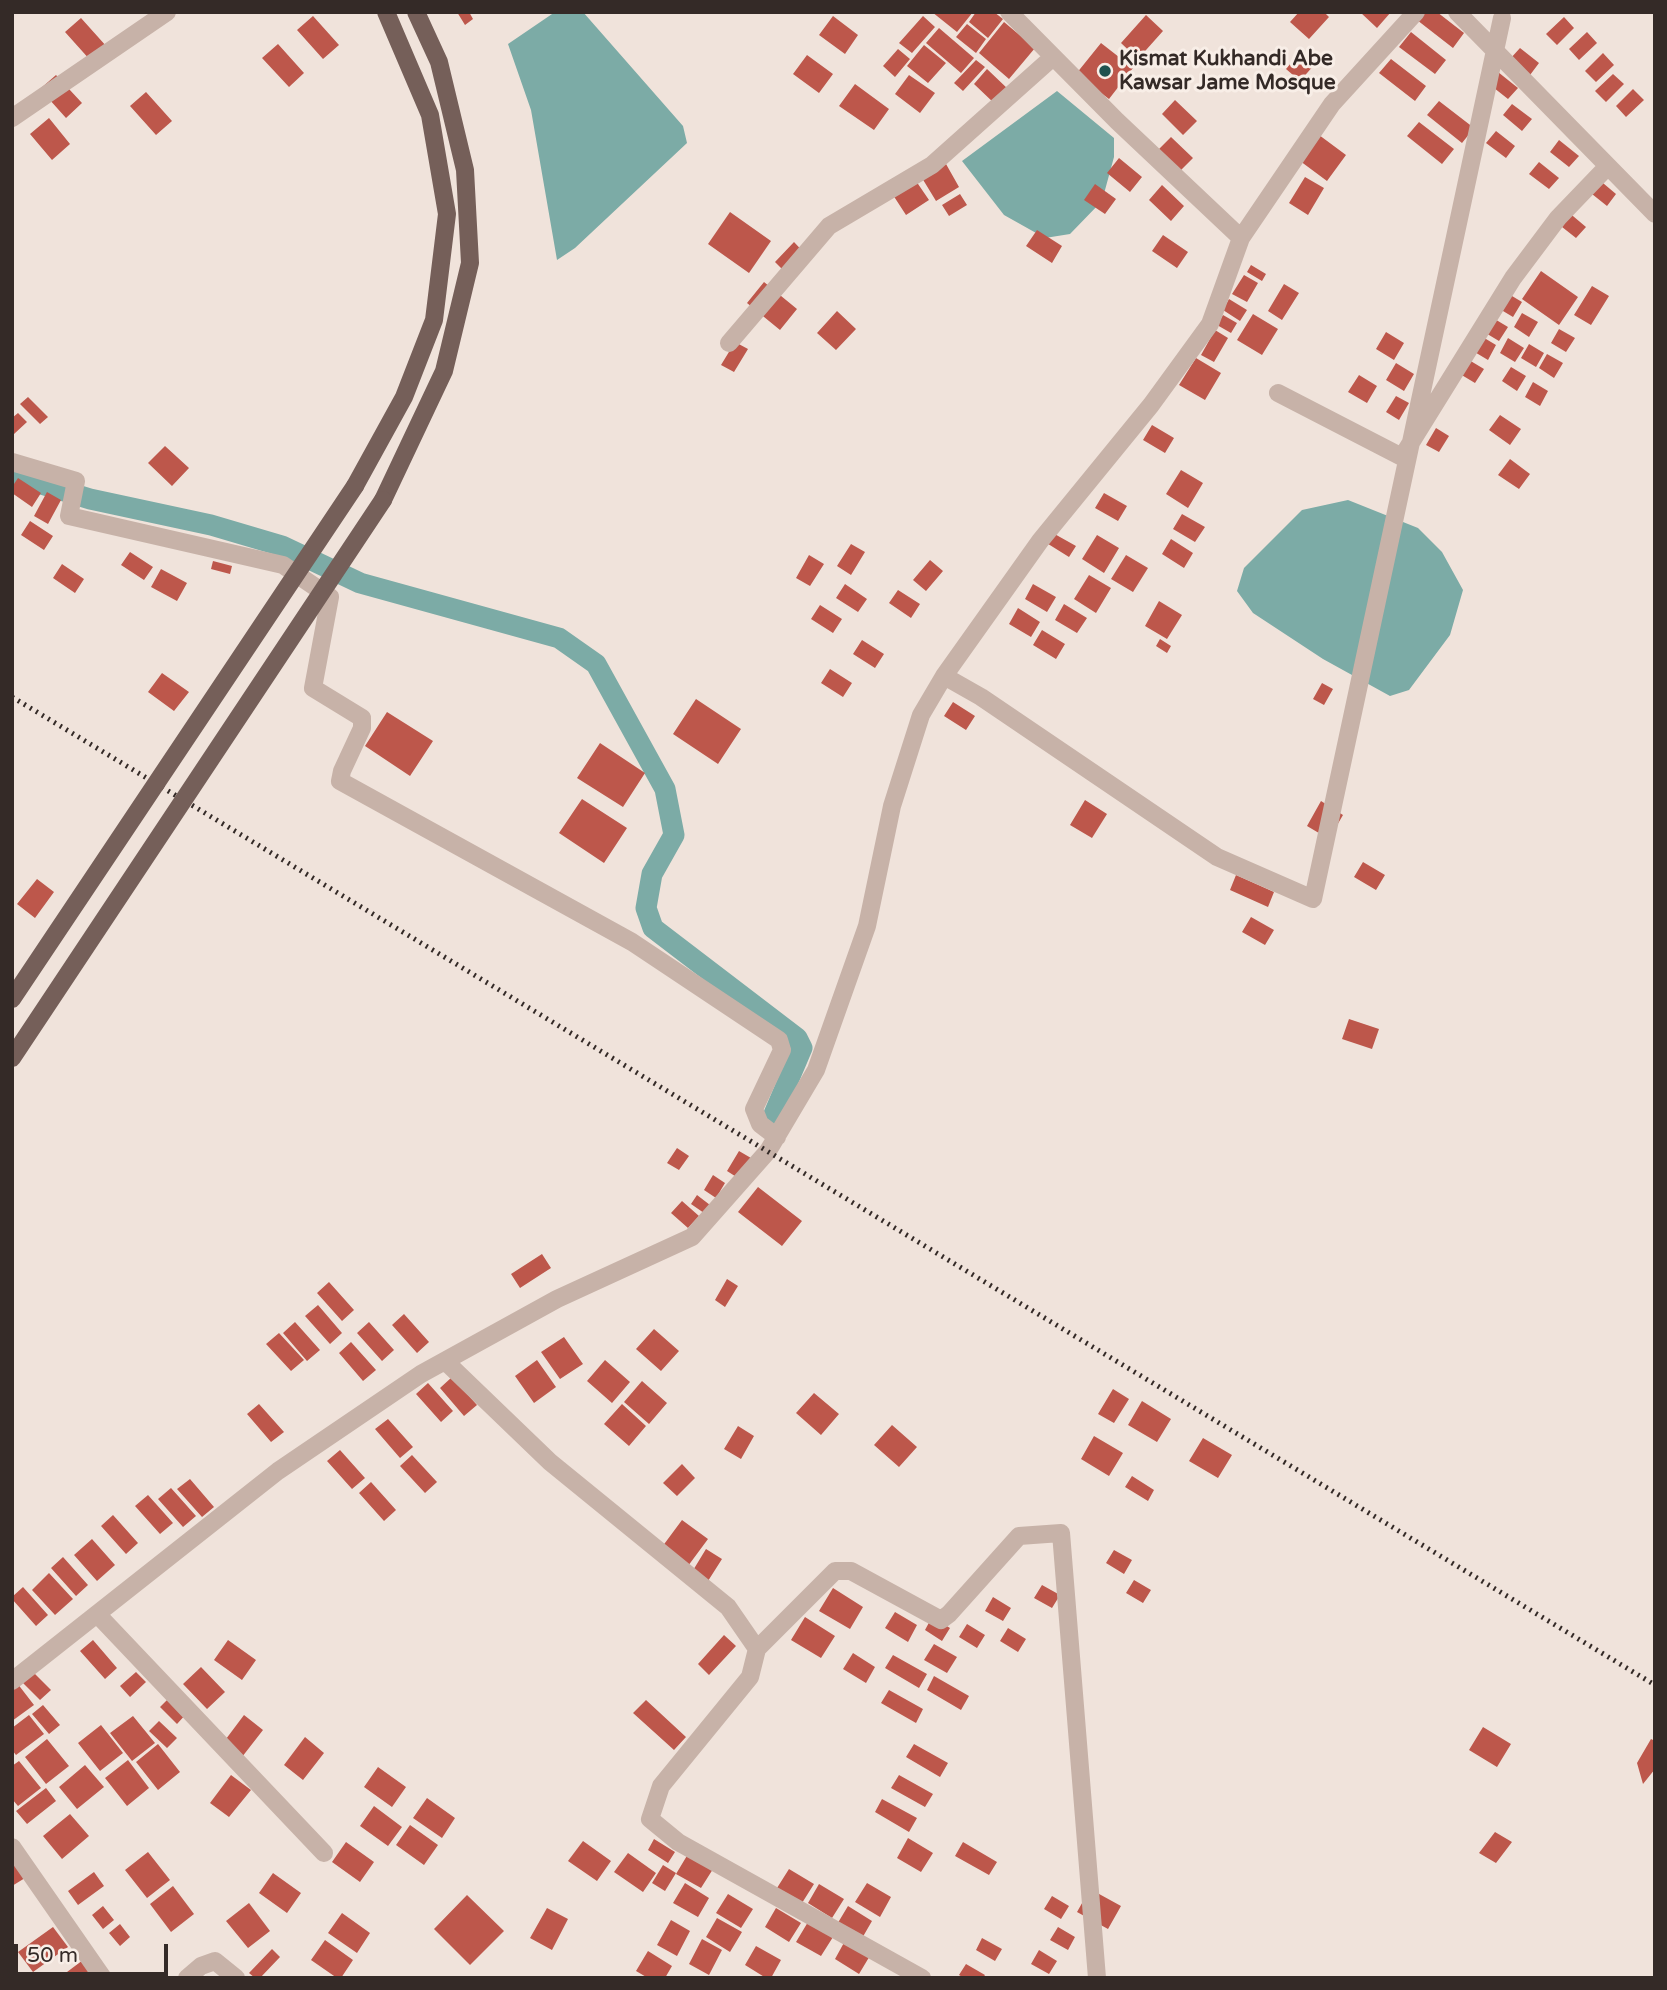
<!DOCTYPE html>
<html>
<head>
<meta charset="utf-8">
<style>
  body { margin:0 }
  #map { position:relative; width:1667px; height:1990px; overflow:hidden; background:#f0e3db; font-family:"Varela Round",sans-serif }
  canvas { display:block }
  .frame { position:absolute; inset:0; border:14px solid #342a27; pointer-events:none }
  .scale { position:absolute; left:14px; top:1944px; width:154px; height:32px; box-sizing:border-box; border:4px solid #342a27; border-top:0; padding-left:9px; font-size:21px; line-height:24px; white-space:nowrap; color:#342a27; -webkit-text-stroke:5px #f8eee7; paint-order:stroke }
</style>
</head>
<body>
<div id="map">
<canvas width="1667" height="1990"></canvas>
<div class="frame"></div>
<div class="scale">50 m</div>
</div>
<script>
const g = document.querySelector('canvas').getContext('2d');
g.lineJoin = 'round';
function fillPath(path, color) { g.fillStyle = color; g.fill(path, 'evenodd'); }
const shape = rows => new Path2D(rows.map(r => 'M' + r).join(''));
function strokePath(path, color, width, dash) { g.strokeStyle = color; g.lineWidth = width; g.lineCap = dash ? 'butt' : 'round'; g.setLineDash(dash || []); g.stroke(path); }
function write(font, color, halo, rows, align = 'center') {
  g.font = font + ' "Varela Round",sans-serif'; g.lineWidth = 6; g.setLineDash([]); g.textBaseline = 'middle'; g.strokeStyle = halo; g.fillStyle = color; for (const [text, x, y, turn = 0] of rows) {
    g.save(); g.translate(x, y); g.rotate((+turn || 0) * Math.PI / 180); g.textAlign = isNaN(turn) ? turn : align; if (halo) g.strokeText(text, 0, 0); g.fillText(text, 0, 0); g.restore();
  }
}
fillPath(shape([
  [555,12,583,12,683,126,687,143,575,248,557,260,531,110,508,44],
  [1057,91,1114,138,1114,157,1102,201,1070,234,1045,238,1004,215,962,161],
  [1348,500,1418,528,1442,552,1463,590,1450,635,1409,690,1390,696,1323,659,1253,613,1237,591,1244,568,1302,510]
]), '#7caba6');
strokePath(shape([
  [12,475,90,499,211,525,282,546,360,583,559,638,596,664,665,789,674,835,652,874,646,908,653,928,797,1038,802,1048,774,1114]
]), '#7caba6', 21);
fillPath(shape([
  [457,12,469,12,473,19,465,25],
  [932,12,973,12,957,32],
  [976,12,994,12,1003,19,988,38,969,22],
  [1299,12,1324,12,1329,17,1309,39,1290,22],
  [1360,12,1391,12,1377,28],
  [1424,12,1437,12,1464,33,1453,48,1417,20],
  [1146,15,1163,31,1138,59,1121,43],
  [313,16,339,45,323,59,297,30],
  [833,16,858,35,845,54,819,35],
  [923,16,935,27,912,53,899,43],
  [1564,17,1574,28,1557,45,1546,34],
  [81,18,107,47,91,61,65,32],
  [1004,22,1035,48,1009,79,979,53],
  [967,24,986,39,976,53,956,37],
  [939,28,974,58,961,73,926,43],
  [1411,32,1446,60,1435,74,1399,47],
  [1587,32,1597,43,1579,60,1569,49],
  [1101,43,1133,68,1109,99,1076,74],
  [278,44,304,73,289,87,262,58],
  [924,45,946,63,928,83,907,66],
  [1520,48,1539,63,1530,75,1510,59],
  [898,49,910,59,895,77,883,66],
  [1300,52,1315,64,1300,81,1286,69],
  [1603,53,1614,65,1596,82,1585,71],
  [807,55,833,74,819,93,793,74],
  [1391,59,1426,86,1415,101,1379,73],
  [976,60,985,67,963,91,954,83],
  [987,69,1009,90,995,104,974,84],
  [1498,72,1518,88,1508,99,1489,84],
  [1613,74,1624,84,1606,102,1595,91],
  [56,75,82,103,66,118,40,89],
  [909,75,935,93,920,113,895,94],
  [855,84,889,109,874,130,839,106],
  [1633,89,1644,100,1626,117,1616,106],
  [146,92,172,121,156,135,130,106],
  [1175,100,1197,121,1183,135,1162,114],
  [1439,101,1474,128,1462,143,1427,115],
  [1512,104,1532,119,1522,131,1503,115],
  [49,118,70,144,52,160,30,134],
  [1419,122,1454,149,1442,164,1407,136],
  [1496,131,1515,146,1506,158,1486,143],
  [1315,132,1346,155,1327,181,1296,158],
  [1171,137,1193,158,1179,172,1157,151],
  [1559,140,1579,156,1569,167,1550,152],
  [1119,158,1142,177,1130,192,1107,173],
  [1539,162,1559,178,1549,189,1529,174],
  [946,164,959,187,936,201,922,178],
  [1305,177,1324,188,1308,215,1289,203],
  [1597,178,1616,194,1607,206,1587,190],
  [916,181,929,200,906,215,893,195],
  [1095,184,1116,199,1105,214,1084,200],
  [1162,185,1184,206,1171,221,1149,200],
  [960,194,967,205,949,216,942,205],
  [1567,211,1586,227,1576,238,1557,223],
  [730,212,771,241,749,273,708,244],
  [1037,230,1062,246,1052,263,1026,246],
  [1163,235,1188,252,1177,268,1152,251],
  [794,242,810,259,791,278,775,262],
  [1251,265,1266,274,1262,281,1247,272],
  [1541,271,1578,297,1559,325,1522,299],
  [1244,275,1258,283,1247,302,1232,294],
  [764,282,797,309,780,330,747,303],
  [1284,284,1299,293,1282,320,1268,311],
  [1592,286,1609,296,1591,325,1574,315],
  [1507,293,1522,302,1513,317,1498,308],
  [1229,299,1247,310,1240,321,1223,310],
  [837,311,856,329,836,350,817,333],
  [1522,313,1538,322,1529,337,1514,327],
  [1253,314,1278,329,1262,355,1237,340],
  [1223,315,1237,323,1231,333,1217,325],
  [1493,318,1508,327,1499,341,1484,332],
  [1559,329,1575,338,1566,352,1551,343],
  [1215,330,1228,338,1214,362,1201,355],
  [1386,332,1404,343,1394,360,1376,349],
  [1481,336,1496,345,1488,360,1473,351],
  [1508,338,1524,348,1515,362,1500,353],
  [735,342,748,349,734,372,721,365],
  [1529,344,1544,353,1536,367,1521,358],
  [1547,354,1563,363,1554,378,1539,368],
  [1196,358,1221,373,1205,400,1179,385],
  [1469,360,1484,369,1475,383,1460,374],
  [1396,363,1414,374,1404,391,1386,380],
  [1511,367,1526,376,1517,391,1502,381],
  [1359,375,1377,386,1367,403,1348,392],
  [1533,382,1548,391,1540,406,1525,397],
  [1396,396,1409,403,1399,420,1386,412],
  [28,397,48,417,40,424,20,404],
  [18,413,27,422,14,434,12,418],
  [1500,415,1521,429,1510,445,1489,430],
  [1152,425,1174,438,1165,453,1143,440],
  [1436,428,1449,436,1439,452,1426,445],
  [165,446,189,468,172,486,148,463],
  [1510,459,1530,474,1519,489,1498,475],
  [1181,470,1203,483,1188,508,1166,494],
  [18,478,41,493,32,507,12,493,12,487],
  [47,492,61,500,48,524,34,516],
  [1104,493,1127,506,1118,521,1095,508],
  [1182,514,1205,527,1195,542,1173,529],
  [30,521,53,536,44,550,21,535],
  [1051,532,1076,546,1069,557,1045,542],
  [1097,535,1119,548,1104,573,1082,559],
  [1171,539,1193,553,1184,568,1162,554],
  [851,544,865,552,851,575,837,566],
  [130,552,153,567,144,580,121,565],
  [809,555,824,564,810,586,796,578],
  [1126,555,1148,568,1133,592,1111,579],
  [930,560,943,571,926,591,913,580],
  [213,561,232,566,230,574,211,569],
  [62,564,84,579,75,593,53,578],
  [161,569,187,583,177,601,151,587],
  [1089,575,1111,588,1096,613,1074,599],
  [845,584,867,599,858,612,836,598],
  [1033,584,1056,597,1047,612,1025,599],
  [898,590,920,604,911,618,889,603],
  [1159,601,1182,615,1167,639,1145,626],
  [1064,604,1087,618,1077,633,1055,620],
  [820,605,842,619,833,633,811,619],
  [1018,608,1040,622,1031,637,1009,624],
  [1042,630,1065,644,1056,659,1033,645],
  [1160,639,1171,646,1167,653,1156,646],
  [862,640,884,654,875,668,853,654],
  [830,669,852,683,843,697,821,683],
  [162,673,189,692,174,711,148,692],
  [1322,683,1333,689,1324,705,1313,699],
  [696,699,741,729,718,764,673,734],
  [953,702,975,716,966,730,944,716],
  [387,712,433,741,410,776,365,746],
  [600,743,645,773,623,807,577,778],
  [582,799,627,828,604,863,559,833],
  [1085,800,1107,814,1092,838,1070,825],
  [1321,801,1343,815,1329,839,1307,826],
  [1363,862,1385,875,1376,890,1354,877],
  [1236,875,1274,892,1268,907,1230,890],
  [37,879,54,892,35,918,17,904],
  [1251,917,1274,930,1265,945,1242,932],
  [1349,1019,1379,1029,1372,1049,1342,1039],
  [677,1148,689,1156,679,1170,667,1163],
  [739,1151,751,1158,738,1178,727,1171],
  [713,1175,725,1183,716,1198,704,1190],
  [758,1187,802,1221,782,1246,738,1212],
  [697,1195,710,1205,704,1213,691,1204],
  [682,1201,699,1216,688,1228,671,1213],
  [542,1254,551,1268,520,1288,511,1274],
  [727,1279,738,1286,725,1307,715,1300],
  [329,1282,354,1310,342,1321,317,1293],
  [318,1305,342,1333,330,1344,305,1316],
  [404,1314,429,1342,417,1353,392,1325],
  [295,1322,320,1350,307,1361,283,1333],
  [369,1322,394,1350,382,1361,357,1333],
  [654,1329,679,1351,661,1371,636,1349],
  [279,1333,304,1360,291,1371,266,1344],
  [564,1337,583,1364,560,1379,541,1352],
  [351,1342,376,1370,363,1381,339,1353],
  [537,1360,556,1387,534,1403,515,1376],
  [605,1360,630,1382,612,1403,587,1381],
  [452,1377,477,1405,464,1416,440,1388],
  [642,1381,667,1403,649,1424,624,1402],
  [428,1383,453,1411,441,1422,416,1394],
  [1113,1389,1129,1399,1114,1423,1098,1414],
  [814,1393,839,1414,821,1435,796,1413],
  [1142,1401,1171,1419,1157,1442,1128,1425],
  [259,1404,284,1432,271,1442,247,1414],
  [622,1404,646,1426,629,1446,604,1424],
  [388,1419,413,1447,400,1458,375,1429],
  [892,1425,917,1447,899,1467,874,1445],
  [738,1426,754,1436,741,1459,724,1449],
  [1094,1436,1123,1453,1109,1476,1081,1459],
  [1203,1438,1232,1455,1218,1478,1189,1461],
  [340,1450,365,1478,352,1489,327,1461],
  [412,1455,437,1482,425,1493,400,1466],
  [682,1464,695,1478,677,1496,663,1483],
  [1132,1476,1154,1490,1148,1501,1125,1487],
  [190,1479,214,1507,202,1517,177,1489],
  [371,1482,396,1510,384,1521,359,1493],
  [171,1488,196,1516,183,1527,158,1499],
  [148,1495,173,1523,160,1534,135,1506],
  [113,1515,138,1543,126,1554,101,1526],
  [682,1520,708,1539,688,1566,662,1547],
  [92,1539,115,1565,97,1581,74,1555],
  [706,1549,722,1559,708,1581,692,1572],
  [1114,1550,1132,1560,1124,1574,1106,1563],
  [63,1557,88,1585,76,1596,51,1568],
  [49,1573,73,1599,55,1615,32,1590],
  [1134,1580,1151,1590,1143,1603,1126,1593],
  [1042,1585,1060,1595,1052,1608,1034,1598],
  [23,1587,48,1615,36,1626,12,1599,12,1597],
  [833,1588,863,1607,850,1629,819,1611],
  [993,1597,1011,1608,1003,1621,985,1611],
  [895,1612,917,1625,908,1642,885,1628],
  [805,1617,835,1636,821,1658,791,1640],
  [932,1617,950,1628,942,1641,925,1630],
  [967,1624,985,1635,977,1648,959,1637],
  [1008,1628,1026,1639,1018,1652,1000,1641],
  [724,1635,736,1646,709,1675,698,1664],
  [93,1640,117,1668,105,1679,80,1651],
  [228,1640,256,1660,242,1680,214,1660],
  [934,1644,957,1657,947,1673,924,1660],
  [853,1653,875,1667,866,1683,843,1669],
  [893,1655,927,1674,919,1688,885,1668],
  [201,1667,225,1692,207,1709,183,1684],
  [32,1671,51,1690,40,1700,21,1681],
  [136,1672,146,1682,130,1697,120,1686],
  [934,1676,969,1696,961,1710,927,1690],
  [17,1683,34,1705,12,1721,12,1686],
  [889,1690,923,1709,916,1723,881,1703],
  [170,1697,187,1713,177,1724,160,1707],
  [646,1700,686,1737,674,1750,633,1713],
  [43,1705,60,1725,49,1734,32,1714],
  [29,1715,44,1734,16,1755,12,1750,12,1728],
  [244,1715,263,1730,242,1757,223,1743],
  [133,1716,155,1743,132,1761,110,1733],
  [159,1721,177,1738,167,1748,149,1731],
  [101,1725,123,1753,100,1771,78,1743],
  [1483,1727,1511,1744,1497,1767,1469,1750],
  [305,1737,324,1753,303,1780,284,1765],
  [47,1739,69,1766,46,1784,25,1757],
  [1651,1739,1655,1741,1655,1769,1643,1784,1637,1763],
  [158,1744,180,1772,158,1790,136,1762],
  [914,1744,948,1763,940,1777,906,1757],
  [128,1760,149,1788,127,1806,105,1778],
  [19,1761,41,1788,18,1806,12,1799,12,1766],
  [85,1765,104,1787,77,1809,59,1787],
  [378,1767,406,1787,392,1807,364,1787],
  [231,1775,251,1790,229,1817,210,1803],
  [899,1775,933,1794,925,1807,891,1788],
  [46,1788,56,1801,27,1824,16,1811],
  [427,1798,455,1818,442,1838,413,1818],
  [882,1799,917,1818,909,1832,875,1812],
  [374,1806,402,1827,388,1846,360,1826],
  [70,1814,89,1836,62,1859,43,1836],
  [410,1825,438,1845,424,1865,396,1845],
  [1495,1832,1512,1842,1496,1863,1479,1853],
  [908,1838,933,1853,921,1872,897,1858],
  [654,1839,675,1852,668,1863,648,1850],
  [583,1841,611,1861,597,1881,568,1861],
  [346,1842,374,1862,360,1882,332,1862],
  [963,1842,997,1862,989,1875,955,1856],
  [148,1852,170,1880,147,1898,125,1870],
  [628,1853,656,1873,643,1892,614,1872],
  [688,1854,713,1869,701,1888,676,1874],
  [12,1860,25,1878,12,1886],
  [663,1865,676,1873,665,1891,652,1883],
  [789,1869,814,1884,802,1903,777,1888],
  [94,1872,104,1886,78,1905,68,1891],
  [273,1873,301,1893,287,1913,259,1893],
  [685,1883,709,1898,698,1917,673,1903],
  [867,1883,891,1897,880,1917,855,1902],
  [819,1884,844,1899,832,1918,808,1903],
  [173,1886,194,1914,171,1932,150,1904],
  [1090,1889,1121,1906,1108,1929,1077,1912],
  [728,1894,753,1909,741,1928,716,1913],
  [467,1895,504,1931,470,1965,434,1929],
  [1052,1896,1069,1906,1061,1919,1044,1909],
  [249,1903,270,1931,248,1948,226,1921],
  [103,1906,114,1920,103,1929,92,1915],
  [848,1906,872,1921,861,1940,836,1926],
  [547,1908,568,1919,552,1950,530,1938],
  [776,1908,801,1923,789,1942,765,1927],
  [342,1913,370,1933,357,1953,328,1933],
  [717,1918,742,1932,730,1952,706,1937],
  [671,1920,690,1931,677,1956,657,1945],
  [808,1922,833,1937,821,1956,796,1942],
  [120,1924,130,1937,120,1946,109,1933],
  [53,1927,68,1947,33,1972,18,1952],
  [1058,1927,1075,1937,1068,1950,1050,1940],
  [982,1938,1002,1949,995,1961,976,1950],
  [702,1939,722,1950,709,1975,689,1964],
  [846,1939,871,1954,859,1974,835,1959],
  [325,1940,353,1960,341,1978,337,1978,311,1960],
  [756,1946,781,1960,771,1978,766,1978,745,1965],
  [272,1949,280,1957,260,1978,255,1978,249,1973],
  [1039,1950,1057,1961,1049,1974,1031,1964],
  [648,1951,672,1966,665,1978,648,1978,636,1971],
  [83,1960,96,1978,59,1978],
  [966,1964,985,1975,983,1978,964,1978,959,1975]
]), '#bd574b');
strokePath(shape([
  [1009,12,1117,121,1241,238],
  [1457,12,1655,214],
  [12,118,167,12],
  [729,343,829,226,932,165,1053,57],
  [1278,393,1402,457,1513,278,1558,218,1607,167],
  [12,462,76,481,69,516,283,565,330,597,313,688,362,718,362,728,342,771,340,781,632,942,779,1040,782,1050,754,1109,760,1124,777,1137],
  [944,676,981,697,1217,857,1313,899,1502,18],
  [445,1361,550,1462,728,1607,757,1649,750,1677,661,1786,650,1819,678,1842,922,1978],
  [97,1614,324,1853],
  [757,1649,835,1571,851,1571,941,1620,949,1614,1019,1536,1061,1533,1097,1978],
  [12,1681,278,1471,421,1374,557,1299,692,1237,768,1151,816,1070,867,926,892,806,921,715,944,676,1040,541,1151,405,1210,324,1241,238,1332,104,1416,12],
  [12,1847,103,1978],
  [187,1978,201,1966,215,1961,236,1978]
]), '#c7b2a8', 18);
strokePath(shape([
  [355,486,404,397,434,320,447,214,430,115,386,12],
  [383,500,444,371,470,263,465,170,439,62,416,12]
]), '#755f59', 18);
strokePath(shape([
  [12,697,1655,1685]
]), '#342a27', 5, [2, 5]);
strokePath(shape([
  [12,999,355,486],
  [12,1058,383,500]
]), '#755f59', 18);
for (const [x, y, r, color] of [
  [1105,71,7,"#20524f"]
]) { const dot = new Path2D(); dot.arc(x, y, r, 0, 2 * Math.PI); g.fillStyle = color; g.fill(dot); strokePath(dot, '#f8eee7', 2.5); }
write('bold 21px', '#342a27', '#f8eee7', [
  ["Kismat Kukhandi Abe",1119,59],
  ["Kawsar Jame Mosque",1119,83]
], 'left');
</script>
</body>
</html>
